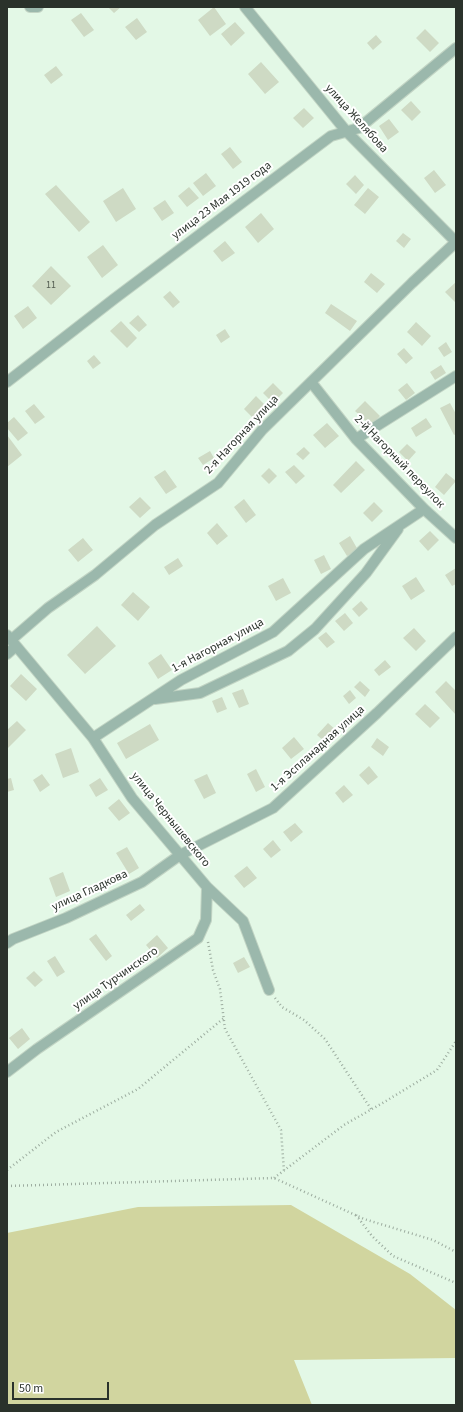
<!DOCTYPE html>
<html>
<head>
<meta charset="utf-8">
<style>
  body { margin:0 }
  #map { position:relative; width:463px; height:1412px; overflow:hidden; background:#e3f8e6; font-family:"Source Sans 3",sans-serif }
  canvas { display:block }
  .frame { position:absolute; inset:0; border:8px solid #2a322b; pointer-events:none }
  .scale { position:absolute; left:12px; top:1382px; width:97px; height:18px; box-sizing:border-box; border:2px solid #2a322b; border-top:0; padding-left:5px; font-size:12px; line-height:14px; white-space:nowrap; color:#2a322b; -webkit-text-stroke:3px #fff; paint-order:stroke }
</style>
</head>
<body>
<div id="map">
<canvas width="463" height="1412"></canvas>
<div class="frame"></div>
<div class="scale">50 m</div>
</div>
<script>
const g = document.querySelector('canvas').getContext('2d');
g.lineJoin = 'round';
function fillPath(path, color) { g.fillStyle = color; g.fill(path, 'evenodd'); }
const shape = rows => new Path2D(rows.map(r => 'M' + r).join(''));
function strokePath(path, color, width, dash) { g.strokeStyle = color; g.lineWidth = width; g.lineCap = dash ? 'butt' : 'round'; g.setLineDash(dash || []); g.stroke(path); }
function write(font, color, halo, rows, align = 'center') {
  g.font = font + ' "Source Sans 3",sans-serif'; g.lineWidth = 4; g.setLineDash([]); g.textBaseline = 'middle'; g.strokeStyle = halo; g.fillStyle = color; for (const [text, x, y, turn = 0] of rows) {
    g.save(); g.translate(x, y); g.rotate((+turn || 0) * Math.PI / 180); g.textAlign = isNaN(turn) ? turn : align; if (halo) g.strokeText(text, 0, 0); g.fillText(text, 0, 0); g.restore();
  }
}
fillPath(shape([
  [291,1205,410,1274,456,1310,456,1358,294,1360,312,1405,7,1405,7,1233,138,1207]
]), '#d1d59f');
fillPath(shape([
  [108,7,121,7,114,13],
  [214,7,226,24,210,36,198,20],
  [81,13,94,30,84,37,71,20],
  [137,18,147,32,136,40,125,27],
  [235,22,245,33,231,46,221,34],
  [425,29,439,43,430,52,416,38],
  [376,35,382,42,373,50,367,43],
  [261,62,279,82,265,94,248,74],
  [56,66,63,75,51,84,44,75],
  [411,101,421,112,412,121,401,110],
  [304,108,314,118,303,128,293,118],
  [389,119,399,132,388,140,379,126],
  [230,147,242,162,233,169,221,154],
  [434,170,446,185,435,193,424,178],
  [206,173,216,186,203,196,193,183],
  [355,175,364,185,356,194,346,184],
  [56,185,90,222,79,232,45,194],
  [189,187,199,198,187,207,178,196],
  [123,188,136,209,116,222,103,201],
  [368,188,379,197,365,214,354,205],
  [165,200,174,213,162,221,153,208],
  [261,213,274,229,258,243,245,227],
  [403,233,411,239,404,248,396,241],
  [225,241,235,253,222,262,213,251],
  [103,245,118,265,102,278,87,257],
  [51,266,71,286,51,305,32,286],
  [371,273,385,284,377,293,364,282],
  [456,282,456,301,455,302,445,292],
  [170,291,180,302,173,308,163,297],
  [331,304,357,321,350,331,325,313],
  [28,306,37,318,23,329,14,316],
  [138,315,147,325,139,332,129,323],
  [121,321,137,338,127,348,110,331],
  [416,322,431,336,422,346,407,332],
  [225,329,230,337,221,343,216,335],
  [446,342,452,352,444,357,438,348],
  [404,348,413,358,406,364,397,354],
  [94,355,101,363,93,369,87,361],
  [441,365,446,373,435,380,430,372],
  [273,383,283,393,273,403,263,393],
  [407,383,415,393,406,400,398,390],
  [256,396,267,407,255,420,244,409],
  [365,401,380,416,371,426,355,411],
  [450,403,456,414,456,434,454,435,440,408],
  [34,404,45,417,35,424,25,411],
  [14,417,28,433,18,441,7,428,7,423],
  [426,418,432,427,416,437,411,428],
  [327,423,339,436,325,448,313,435],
  [7,435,22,455,7,467],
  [407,444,416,452,408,461,399,452],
  [304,447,310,453,303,460,296,454],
  [210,451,214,458,203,465,198,458],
  [356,461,365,470,341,493,333,485],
  [294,465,305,476,296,484,285,472],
  [269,468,277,476,269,484,261,476],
  [165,470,177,487,166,494,154,477],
  [446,473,456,481,444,495,435,487],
  [140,497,151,508,140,518,129,507],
  [244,499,256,515,246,523,234,507],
  [374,502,383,511,372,522,363,513],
  [217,523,228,536,217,545,207,533],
  [430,531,439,540,428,551,419,541],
  [350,536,358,550,347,556,339,543],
  [83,538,93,550,78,562,68,550],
  [324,555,331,569,321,574,314,560],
  [178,558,183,566,169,575,164,567],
  [456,568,456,584,452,586,445,575],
  [416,577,425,591,411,600,402,586],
  [283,578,291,593,276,601,268,586],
  [133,592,150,607,138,621,121,605],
  [361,601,368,609,359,617,352,609],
  [345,613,353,623,344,631,335,621],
  [97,626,116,646,85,674,67,655],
  [414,628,426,641,416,651,403,638],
  [326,632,335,642,327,648,318,638],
  [206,648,209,654,190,664,186,659],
  [161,654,172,670,158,679,148,663],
  [385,660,391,667,379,676,374,670],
  [21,674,37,689,26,701,10,686],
  [360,681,370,690,365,697,354,687],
  [446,681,456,691,456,715,435,692],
  [243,689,249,704,239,708,232,693],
  [350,690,356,698,349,704,343,696],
  [222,697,227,709,217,713,212,701],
  [425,704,440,718,430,728,415,714],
  [17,721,26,730,7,749,7,730],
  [328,723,337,731,326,743,317,735],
  [150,724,159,740,126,759,117,743],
  [294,737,304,749,291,759,282,748],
  [377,738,389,747,383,756,371,747],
  [71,748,79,772,63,778,55,754],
  [369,766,378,777,368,785,359,775],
  [256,769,265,787,256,792,247,774],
  [42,774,50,785,40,792,33,780],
  [207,774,216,793,204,799,194,780],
  [11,778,14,790,7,792,7,779],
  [100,778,108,790,96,797,89,785],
  [344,785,353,795,343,803,335,793],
  [119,799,130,813,119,821,108,808],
  [295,823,303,832,291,842,283,832],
  [273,840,281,850,271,858,263,849],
  [127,847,139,868,129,874,116,853],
  [247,866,257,878,244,888,234,876],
  [63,872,70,891,56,897,49,878],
  [140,904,145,910,131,921,126,915],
  [96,934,112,956,106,961,89,939],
  [157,935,168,948,157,958,146,945],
  [55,956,65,972,57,977,47,961],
  [244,957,250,967,238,973,233,963],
  [34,971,43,980,35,987,26,978],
  [22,1028,30,1039,18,1049,9,1038]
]), '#cedac4');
const street = shape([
  [30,7,38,7],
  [245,7,346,131,456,242],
  [7,382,114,299,331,136,359,128,456,48],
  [311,382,356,439,424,509,456,538],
  [356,439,456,376],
  [7,635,93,738,132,798,207,887,243,921,269,990],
  [11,640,48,608,95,575,155,525,218,483,262,430,412,283,456,242],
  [7,654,16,646],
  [155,699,200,693,288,651,315,629,366,573,398,529],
  [93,738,181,680,273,632,364,549,424,509],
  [7,943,13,939,66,918,142,882,180,855,273,808,377,713,456,637],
  [7,1072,37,1049,198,938,206,920,207,887]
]);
strokePath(street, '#c2d4c4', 12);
strokePath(shape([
  [208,942,213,970,220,989,225,1029,281,1130,284,1171],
  [275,998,282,1007,304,1020,325,1039,371,1109],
  [7,1170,56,1132,138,1089,224,1018],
  [274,1178,344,1125,386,1101,437,1070,456,1041],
  [7,1186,274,1178,364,1219,433,1240,456,1252],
  [356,1215,372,1236,393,1256,456,1283]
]), '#9cac9f', 2.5, [1, 3]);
strokePath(street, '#9bb8ac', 10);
write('10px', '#535c51', null, [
  ["11",51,286]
]);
write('12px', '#2a322b', '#fff', [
  ["улица Желябова",356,119,48],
  ["улица 23 Мая 1919 года",222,201,-37],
  ["2-я Нагорная улица",242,435,-47],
  ["2-й Нагорный переулок",399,462,46],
  ["1-я Нагорная улица",218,646,-28],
  ["1-я Эспланадная улица",318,749,-42],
  ["улица Чернышевского",170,820,51],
  ["улица Гладкова",90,891,-25],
  ["улица Турчинского",116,979,-35]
]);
</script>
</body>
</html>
